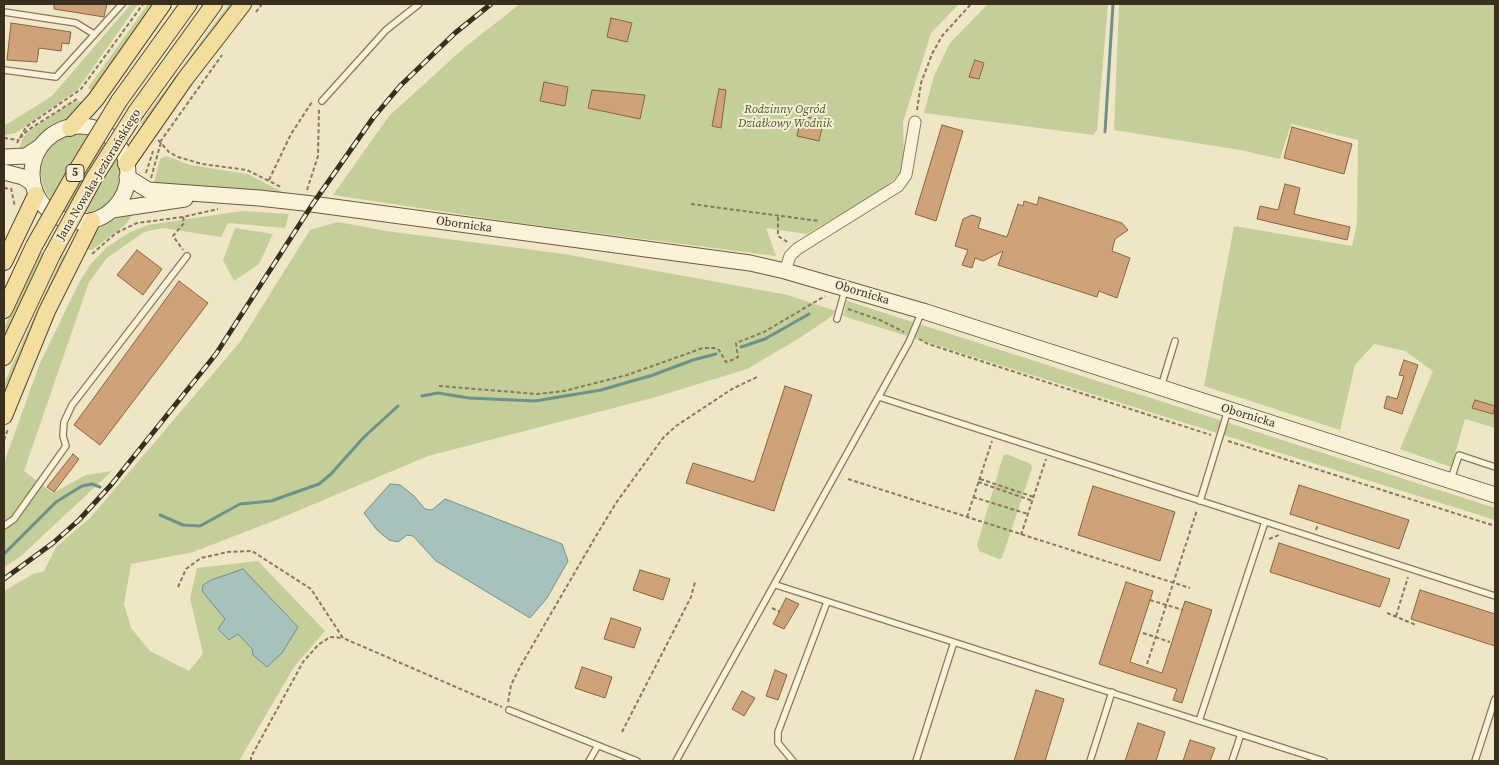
<!DOCTYPE html>
<html>
<head>
<meta charset="utf-8">
<style>
  body { margin:0 }
  #map { position:relative; width:1499px; height:765px; overflow:hidden; background:#efe6c5; font-family:"Source Serif 4",serif }
  canvas { display:block }
  .frame { position:absolute; inset:0; border:5px solid #3a2e1f; pointer-events:none }
</style>
</head>
<body>
<div id="map">
<canvas width="1499" height="765"></canvas>
<div class="frame"></div>
</div>
<script>
const g = document.querySelector('canvas').getContext('2d');
g.lineJoin = 'round';
function fillPath(path, color) { g.fillStyle = color; g.fill(path, 'evenodd'); }
const shape = rows => new Path2D(rows.map(r => 'M' + r).join(''));
function strokePath(path, color, width, dash) { g.strokeStyle = color; g.lineWidth = width; g.lineCap = dash ? 'butt' : 'round'; g.setLineDash(dash || []); g.stroke(path); }
function write(font, color, halo, rows, align = 'center') {
  g.font = font + ' "Source Serif 4",serif'; g.lineWidth = 4; g.setLineDash([]); g.textBaseline = 'middle'; g.strokeStyle = halo; g.fillStyle = color; for (const [text, x, y, turn = 0] of rows) {
    g.save(); g.translate(x, y); g.rotate((+turn || 0) * Math.PI / 180); g.textAlign = isNaN(turn) ? turn : align; if (halo) g.strokeText(text, 0, 0); g.fillText(text, 0, 0); g.restore();
  }
}
fillPath(shape([
  [131,4,138,4,78,89,16,133,4,135,4,126,52,96],
  [148,4,156,4,94,92,88,88],
  [229,4,233,4,172,84,144,126,141,123,146,116],
  [520,4,959,4,931,33,903,122,904,159,899,175,881,191,807,234,766,228,776,256,519,223,333,195,389,116,465,47],
  [988,4,1108,4,1097,130,1093,135,924,113,934,76,950,43],
  [1119,4,1495,4,1495,428,1465,419,1451,467,1400,449,1433,371,1405,351,1374,344,1355,365,1340,430,1204,386,1234,226,1352,246,1357,224,1358,140,1291,124,1280,159,1240,150,1114,130],
  [79,101,83,102,70,118,51,125,28,146,19,149,23,138,29,131,71,103],
  '41 173a40 40 0 1 1 80 0a40 40 0 1 1-80 0Z',
  [166,156,190,165,247,174,289,195,153,187,160,159],
  [242,211,289,214,285,228,228,223,221,237,163,228,144,232,107,258,89,282,24,471,53,493,86,475,112,471,20,557,4,567,4,463,40,363,80,281,90,265,107,247,130,232,148,225],
  [132,215,126,224,92,250,84,250,98,229,117,218],
  [338,222,386,231,564,254,788,295,836,311,831,317,798,339,747,369,656,397,428,456,276,520,193,552,131,564,124,604,131,628,150,651,189,671,203,654,190,598,197,568,258,561,325,631,294,667,239,761,4,761,4,591,33,574,44,571,56,547,90,518,240,342,310,230],
  [235,228,273,234,259,264,234,281,223,260],
  [40,251,44,253,4,339,4,328],
  [63,255,67,256,38,313,4,392,4,385,12,365],
  [847,301,1495,508,1495,520,843,316],
  [1006,454,1031,464,1032,468,1002,558,999,559,979,551,977,545,1003,456]
]), '#c3ce98');
const water = shape([
  [390,484,400,485,413,495,425,509,432,510,445,499,562,544,568,561,547,598,530,618,436,561,413,536,407,535,398,542,389,540,377,530,364,513,390,484],
  [243,569,298,627,282,653,267,667,253,655,252,649,238,634,229,640,218,629,225,619,202,591,203,585,211,580,243,569]
]);
fillPath(water, '#a7c2bc');
strokePath(water, '#6d918b', 1);
strokePath(shape([
  [1105,132,1113,4],
  [741,347,765,339,809,314],
  [422,396,438,393,469,398,535,401,601,390,653,375,693,360,716,354],
  [160,515,183,525,200,526,240,504,271,501,319,484,331,474,364,437,398,406],
  [4,554,56,502,82,486,92,484,100,487]
]), '#6d918b', 3);
const building = shape([
  [54,4,107,4,104,17,54,9,54,4],
  [611,18,632,23,627,42,607,37,611,18],
  [11,23,71,32,69,44,62,43,61,51,39,48,37,62,7,60,11,23],
  [975,60,984,63,979,79,969,77,975,60],
  [544,82,568,87,565,106,540,101,544,82],
  [719,89,726,90,721,128,712,126,719,89],
  [592,90,645,95,640,119,588,108,592,90],
  [801,116,824,120,819,141,797,136,801,116],
  [942,125,963,131,936,221,915,214,942,125],
  [1292,127,1352,144,1344,174,1284,158,1292,127],
  [1285,184,1300,188,1294,214,1350,227,1347,240,1257,219,1260,206,1278,210,1285,184],
  [1039,197,1122,223,1128,230,1115,239,1112,251,1130,258,1117,298,1099,291,1097,297,998,265,1003,251,983,261,975,258,972,268,962,265,968,250,955,246,963,219,972,215,981,218,978,228,1007,237,1018,204,1023,206,1024,201,1037,205,1039,197],
  [137,250,162,269,143,295,117,275,137,250],
  [179,281,208,303,100,445,74,425,179,281],
  [1404,360,1418,365,1402,414,1384,408,1387,396,1397,399,1404,376,1399,375,1404,360],
  [785,386,812,395,774,511,686,483,693,463,754,482,785,386],
  [1475,400,1495,406,1493,414,1472,408,1475,400],
  [73,454,79,459,54,492,47,487,73,454],
  [1299,485,1409,520,1399,549,1290,514,1299,485],
  [1093,486,1175,512,1160,561,1078,535,1093,486],
  [1279,543,1390,579,1380,607,1270,572,1279,543],
  [640,570,670,579,663,600,633,590,640,570],
  [1126,582,1153,591,1130,662,1162,673,1185,601,1212,610,1182,703,1173,700,1177,689,1099,664,1126,582],
  [1420,590,1495,614,1495,646,1411,619,1420,590],
  [786,598,799,604,784,629,773,624,786,598],
  [611,618,641,628,634,648,604,639,611,618],
  [582,667,612,677,605,698,575,688,582,667],
  [775,670,787,675,778,700,766,696,775,670],
  [1036,690,1064,699,1045,761,1014,761,1036,690],
  [742,691,755,698,744,716,732,709,742,691],
  [1138,723,1165,732,1156,761,1125,761,1138,723],
  [1190,740,1215,748,1210,761,1183,761,1190,740]
]);
fillPath(building, '#cea37a');
strokePath(building, '#8a6340', 1);
const service = shape([
  [4,12,76,23,94,34],
  [4,70,56,77,122,4],
  [322,101,386,30,419,4],
  [837,319,845,290],
  [1161,387,1175,341],
  [879,397,1495,596],
  [1451,479,1459,455,1495,467],
  [1200,501,1228,410],
  [4,526,14,519,66,446,63,436,64,422,72,405,187,256],
  [776,585,1324,761],
  [509,710,637,761],
  [1199,721,1265,522],
  [589,761,597,747],
  [676,761,909,342,922,311],
  [793,761,778,743,778,732,827,602],
  [916,761,954,642],
  [1090,761,1112,692],
  [1232,761,1241,734],
  [1475,761,1495,699]
]);
const minor = shape([
  [785,271,790,256,797,249,898,186,906,175,915,122]
]);
const secondary = shape([
  '32 174a48 48 0 1 1 96 0a48 48 0 1 1-96 0Z',
  [4,157,26,156,41,146],
  [4,172,23,177,32,183],
  [127,177,148,190,259,198,304,203,750,263,785,271,926,312,1495,495],
  [112,210,185,199]
]);
const primary = shape([
  [119,101,189,4],
  [136,112,214,4],
  [70,128,96,99,163,4],
  [126,164,185,79,243,4],
  [4,262,36,195],
  [4,310,34,246],
  [4,357,52,255],
  [4,416,47,311,92,221]
]);
strokePath(service, '#8b785a', 8);
strokePath(minor, '#8b785a', 13);
strokePath(secondary, '#6d593e', 17);
strokePath(primary, '#58452f', 18);
strokePath(shape([
  [256,12,262,4],
  [917,110,921,83,932,54,942,36,971,4],
  [4,138,18,140],
  [20,138,28,130,77,99],
  [158,140,169,152,178,157,202,164,247,170,281,187],
  [160,142,222,55],
  [17,143,26,127,81,89,143,4],
  [146,173,153,151],
  [151,178,161,142],
  [269,180,291,134,312,102],
  [4,188,11,189],
  [11,188,15,207],
  [307,190,318,156,319,109],
  [691,204,819,221],
  [183,217,184,223,173,236,183,250],
  [778,217,778,236,789,243],
  [92,254,116,233,137,223,183,217,218,209],
  [848,309,880,320,904,332],
  [919,339,928,344,1211,435],
  [439,386,537,394,564,391,627,375,703,348,714,348,719,350,726,362,732,360,738,357,736,343,764,332,825,296],
  [4,440,8,429],
  [1228,441,1495,526],
  [848,479,1190,588],
  [980,479,1034,497],
  [978,482,1033,501],
  [973,497,1028,514],
  [967,517,992,441],
  [1316,530,1318,524],
  [1021,535,1046,459],
  [1269,539,1279,535],
  [178,587,186,569,201,558,228,552,252,551,311,589,343,638,502,707],
  [1150,600,1183,610],
  [772,608,780,612],
  [1387,613,1416,625],
  [1396,616,1408,577],
  [1143,633,1170,642],
  [1147,664,1197,510],
  [508,702,511,685,520,667,596,536,616,503,663,438,676,426,732,389,759,376],
  [622,732,691,597,695,582],
  [251,761,251,757,303,662,318,645,330,637,343,638]
]), '#8b785a', 2, [4, 2.5]);
strokePath(service, '#faf2d9', 5.5);
strokePath(minor, '#faf2d9', 11);
strokePath(secondary, '#faf2d9', 15);
strokePath(primary, '#f3de9d', 16);
const rail = shape([
  [4,579,53,543,79,520,111,485,216,354,312,205,373,118,400,86,455,33,491,4]
]);
strokePath(rail, '#3a2e1f', 5);
strokePath(rail, '#f6efd5', 3, [9]);
const primaryBridge = shape([
  [34,246,77,170,119,101],
  [52,255,94,178,136,112]
]);
strokePath(primaryBridge, '#58452f', 18, []);
strokePath(primaryBridge, '#f3de9d', 16);
for (const [x, y, w] of [
  [75,173,18]
]) { const box = new Path2D(); box.roundRect(x - w / 2, y - 8.5, w, 17, 4); g.fillStyle = '#f6efd5'; g.fill(box); strokePath(box, '#3a2e1f', 1); }
write('bold 11px', '#3a2e1f', null, [
  ["5",75,173]
]);
write('italic 12px', '#475725', '#f6efd5', [
  ["Rodzinny Ogród",785,110],
  ["Działkowy Wodnik",785,124]
]);
write('12px', '#3a2e1f', '#f6efd5', [
  ["Jana Nowaka-Jeziorańskiego",99,175,-59],
  ["Obornicka",464,225,8],
  ["Obornicka",862,293,17],
  ["Obornicka",1248,416,17]
]);
</script>
</body>
</html>
